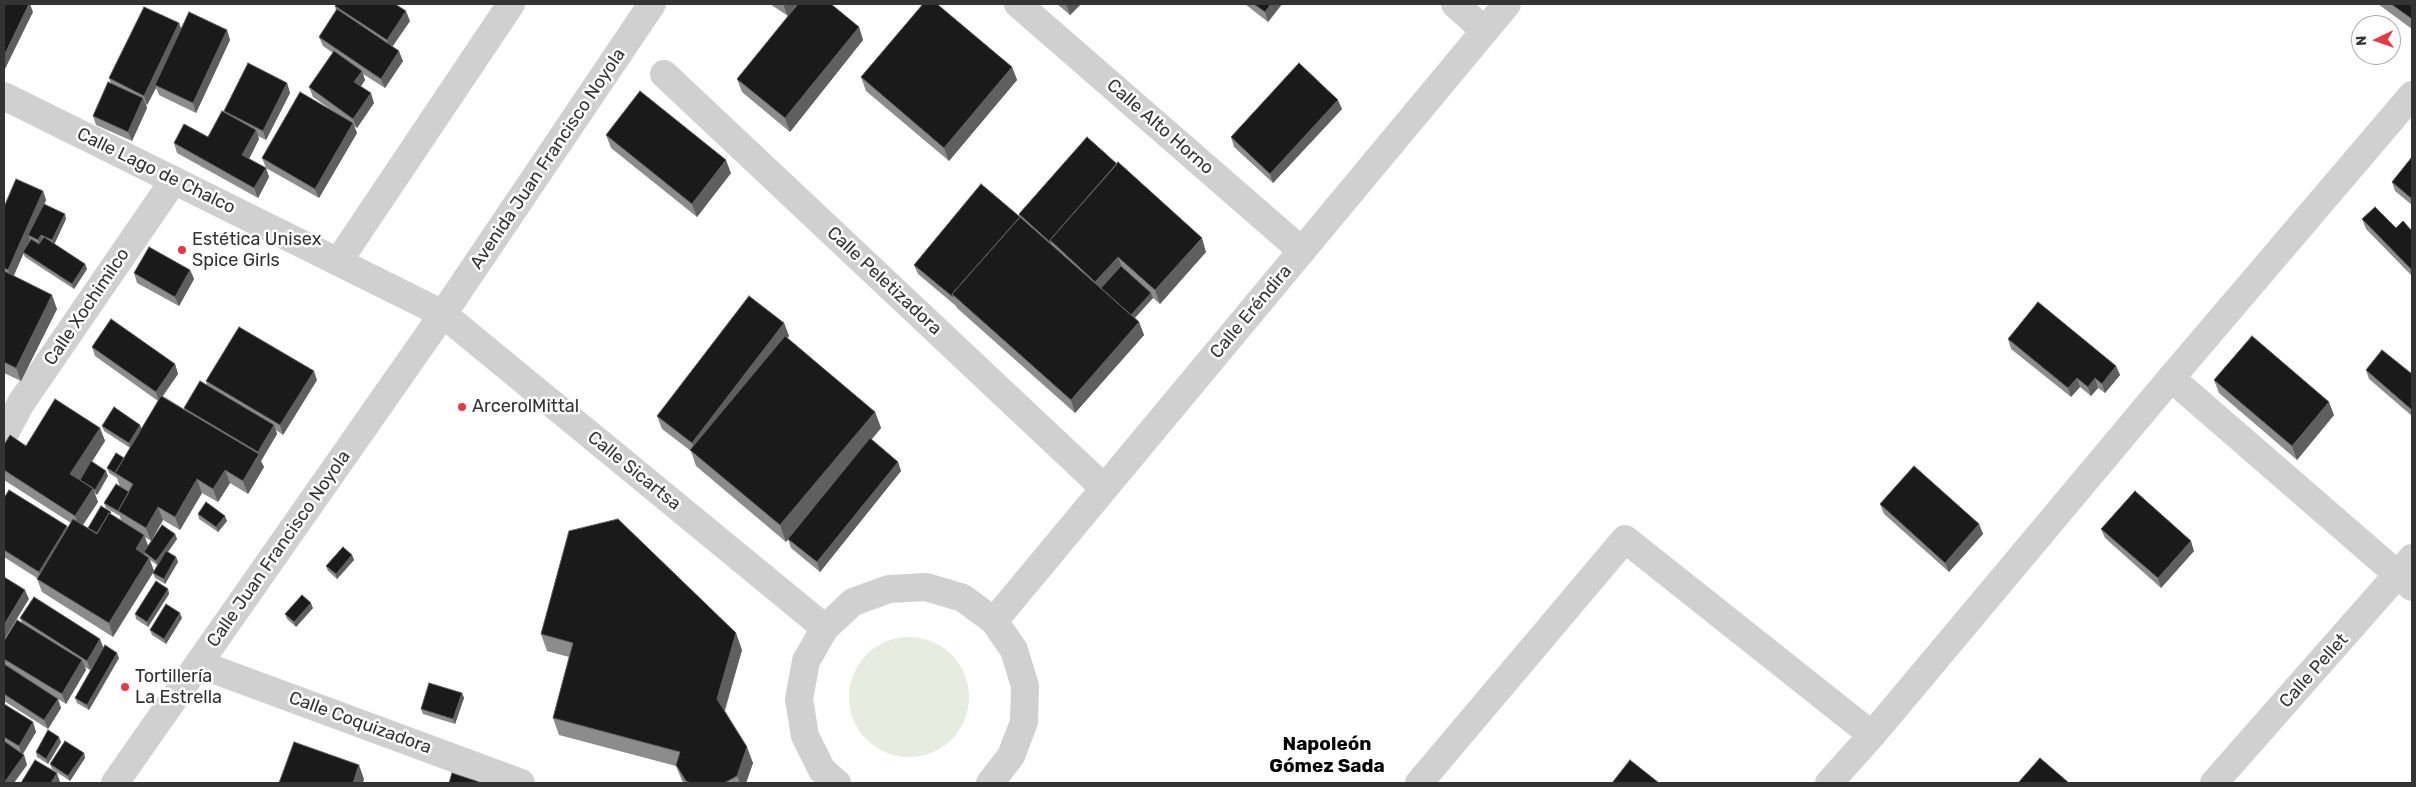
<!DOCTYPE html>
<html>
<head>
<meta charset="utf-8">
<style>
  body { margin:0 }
  #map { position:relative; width:2416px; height:787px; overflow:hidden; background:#fff; font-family:Rubik,sans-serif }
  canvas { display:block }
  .frame { position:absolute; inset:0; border:5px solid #333; pointer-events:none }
  .north { position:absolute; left:2351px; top:15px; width:50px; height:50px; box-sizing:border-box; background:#fff; border:1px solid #adadad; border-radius:50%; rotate:267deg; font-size:14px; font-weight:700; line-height:20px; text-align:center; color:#333 }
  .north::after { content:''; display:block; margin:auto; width:18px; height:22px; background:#e63946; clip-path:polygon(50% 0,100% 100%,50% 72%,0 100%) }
</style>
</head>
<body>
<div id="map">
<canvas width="2416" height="787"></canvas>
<div class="frame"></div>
<div class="north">N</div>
</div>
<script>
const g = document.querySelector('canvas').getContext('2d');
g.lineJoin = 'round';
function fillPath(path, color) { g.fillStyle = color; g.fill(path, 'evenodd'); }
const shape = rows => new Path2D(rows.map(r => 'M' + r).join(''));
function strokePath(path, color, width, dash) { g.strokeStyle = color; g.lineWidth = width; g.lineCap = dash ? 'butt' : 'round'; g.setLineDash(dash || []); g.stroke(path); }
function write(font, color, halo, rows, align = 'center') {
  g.font = font + ' Rubik,sans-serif'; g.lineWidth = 5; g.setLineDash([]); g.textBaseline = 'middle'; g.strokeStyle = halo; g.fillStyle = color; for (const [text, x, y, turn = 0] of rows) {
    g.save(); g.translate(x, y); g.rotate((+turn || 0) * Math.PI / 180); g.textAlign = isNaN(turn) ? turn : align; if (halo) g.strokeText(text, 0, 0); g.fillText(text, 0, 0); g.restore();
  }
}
fillPath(shape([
  '849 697a60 60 0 1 1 120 0a60 60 0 1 1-120 0Z'
]), '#e6ecdf');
strokePath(shape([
  [1018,4,1302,251],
  [1455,4,1485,31],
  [664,74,1104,488],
  [4,96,443,314,825,628],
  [338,262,511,4],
  [2171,378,2412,587],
  [4,435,21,403,174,180],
  [994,621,1507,4],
  [199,664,521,783],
  [115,783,443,314,652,4],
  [837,783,822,770,805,736,799,699,806,661,825,628,853,602,889,589,926,587,963,598,994,621,1014,650,1025,686,1024,722,1011,756,990,783],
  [1419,783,1625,539,1872,735],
  [1829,783,1872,735,2171,378,2412,95],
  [2214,783,2412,558]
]), '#d0d0d0', 28);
fillPath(shape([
  [770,4,797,4,859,27,863,40,790,132,742,92,737,79,788,16],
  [1057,4,1081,4,1070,15],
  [1245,4,1282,4,1268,22],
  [2378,4,2412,4,2412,29],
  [335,6,410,21,392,47,403,61,385,88,363,74,365,80,361,86,374,103,357,128,354,126,357,133,319,198,266,168,262,158,334,112,313,97,309,87,333,53,323,46,319,37,336,11],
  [179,23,181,29,227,30,230,40,196,113,159,95,156,88,147,105,146,104,147,108,132,141,96,125,93,116,111,84,109,78],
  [1012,67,1017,80,949,161,866,91,861,77],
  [287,83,290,93,266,140,258,136,259,139,249,159,266,168,269,177,258,198,177,153,174,143,208,137,225,112,224,111],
  [1342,109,1273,183,1234,147,1231,137],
  [606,135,731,173,697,217,611,148],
  [2412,157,2412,205,2395,191,2392,182],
  [1117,164,1206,252,1160,304,1153,298,1135,318,1139,322,1144,335,1075,413,957,308,956,306,918,274,914,265,1019,216,1019,214],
  [43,191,46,200,44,204,66,219,54,244,85,264,87,269,74,289,25,257,23,253,13,276,57,309,21,381,4,373,4,207],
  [2362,219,2396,228,2412,231,2412,276,2366,229],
  [190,270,194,279,179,306,137,283,134,273],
  [784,323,789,336,787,338,875,412,881,428,871,440,898,462,901,471,820,572,791,548,788,539,786,542,696,466,691,451,662,429,657,416],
  [2008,339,2116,366,2120,375,2105,393,2098,388,2091,396,2080,387,2071,397,2011,349],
  [92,347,175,364,178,374,163,396,184,409,207,386,206,381,317,380,283,435,276,430,277,434,261,461,264,467,248,494,230,483,218,502,202,493,180,530,163,520,151,541,145,537,148,546,175,534,177,539,168,552,176,557,178,562,165,584,155,578,153,573,113,637,42,592,37,579,37,578,4,557,4,498,68,528,71,523,4,480,4,445,26,446,100,428,105,441,92,462,108,476,97,495,94,493,98,502,83,525,88,528,112,515,121,521,120,516,106,508,104,503,120,487,117,478,109,473,107,468,124,458,130,448,104,431,102,426,140,425,142,429,158,401,95,356],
  [150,560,157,565,154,571],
  [2366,370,2412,374,2412,416,2369,379],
  [2214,380,2334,415,2297,460,2219,393],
  [1880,504,1979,524,1983,534,1949,572,1884,514],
  [198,514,227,521,218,532,199,519],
  [2101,529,2194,551,2161,588,2105,538],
  [352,555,354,560,337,579,328,571,326,566],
  [168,589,169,594,148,627,136,619,135,614],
  [313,608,296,627,287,619,285,614],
  [20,618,103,649,119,658,89,710,77,703,75,698,101,653,90,670,85,667,86,670,66,704,58,699,61,708,48,729,4,701,4,641,22,623],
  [182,618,166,644,152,635,150,630],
  [541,634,742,650,725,711,753,763,746,783,683,783,676,766,559,735,553,718,569,657,547,651],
  [462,693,464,698,455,724,423,714,421,709],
  [4,704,33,722,36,732,23,754,24,755,27,765,4,783],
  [61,742,48,764,37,757,36,752],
  [84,753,85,758,70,781,52,769,50,764]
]), '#8c8c8c');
fillPath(shape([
  [29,4,30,4,33,12,5,69,4,64,4,56],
  [783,4,797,4,788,17],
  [1066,4,1081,4,1070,15],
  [1271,4,1282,4,1268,22,1265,12],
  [406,11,410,21,390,50,387,40],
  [179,23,183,33,155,85,156,88,147,105,144,96],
  [859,27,863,40,790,132,785,118],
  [227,30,230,40,196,113,193,103],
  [399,51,403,61,385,88,381,79],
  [1012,67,1017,80,949,161,944,148],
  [362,71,365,80,358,91,354,82],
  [287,83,290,93,266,140,263,131],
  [371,93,374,103,357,128,353,119],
  [143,98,147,108,132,141,128,132],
  [1338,100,1342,109,1273,183,1270,174],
  [353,123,357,133,319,198,315,189],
  [256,130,259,139,246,165,242,155],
  [726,160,731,173,697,217,692,204],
  [266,168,269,177,258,198,254,188],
  [43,191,46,200,31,236,28,235,30,239,12,280,8,270],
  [65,214,66,219,54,245,52,240],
  [41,235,43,240,40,245,38,240],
  [1202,238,1206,252,1160,304,1155,290],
  [1118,257,1123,271,1098,290,1095,282],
  [85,264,87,269,74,289,72,284],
  [190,270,194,279,179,306,175,297],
  [1151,293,1153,298,1130,323,1128,318],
  [52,295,57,309,21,381,16,368],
  [1139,322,1144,335,1075,413,1071,400],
  [784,323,789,336,697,456,692,443],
  [175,364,178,374,159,401,156,392],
  [2116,366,2120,375,2105,393,2102,384],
  [314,371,317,380,283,435,280,425],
  [2077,378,2080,387,2071,397,2068,388],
  [2095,378,2098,388,2091,396,2088,387],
  [2329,402,2334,415,2297,460,2292,446],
  [875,412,881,428,786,542,780,525],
  [140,425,142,430,130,448,129,443],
  [274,425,277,434,261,461,264,467,248,494,243,481,259,455,258,452],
  [100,428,105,441,75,487,70,474],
  [898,462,901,471,820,572,817,562],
  [225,470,230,483,218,502,213,489],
  [106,471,108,476,97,495,95,490],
  [197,479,202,493,180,530,175,517],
  [93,488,98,502,80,529,75,516],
  [158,507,163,520,151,541,146,528],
  [225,516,227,521,218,532,216,527],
  [1979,524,1983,534,1949,572,1945,563],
  [67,526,71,536,43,581,39,572],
  [175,534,177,539,158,566,156,561],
  [144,535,149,548,144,552,145,555,136,549],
  [2191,541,2194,551,2161,588,2158,578],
  [352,555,354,560,337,579,336,574],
  [176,557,178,562,165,584,164,579],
  [149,558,154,571,113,637,109,623],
  [168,589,169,594,148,627,147,622],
  [25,590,29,599,4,640,4,625],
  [311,603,313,608,296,627,294,622],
  [180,613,182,618,166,644,164,639],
  [736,633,742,650,723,715,717,699],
  [100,639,104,649,90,670,87,661],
  [117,653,119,658,89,710,87,705],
  [82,660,86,670,66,704,62,694],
  [462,693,464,698,455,724,453,719],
  [58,699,61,708,48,729,44,720],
  [33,722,36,732,22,755,19,746],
  [59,737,61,742,48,764,46,759],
  [747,747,753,763,746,783,740,783,737,776],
  [84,753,85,758,70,781,68,776],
  [24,755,27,765,14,783,4,783],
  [359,765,364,779,363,783,353,783],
  [57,773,60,782,60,783,51,783]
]), '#5f5f5f');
const building = shape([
  [4,4,29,4,4,56,4,4],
  [336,4,395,4,406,11,387,40,335,6,336,4],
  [798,4,831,4,859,27,785,118,737,79,798,4],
  [923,4,937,4,1012,67,944,148,861,77,923,4],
  [1254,4,1271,4,1265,12,1254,4],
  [2391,4,2412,4,2412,19,2391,4],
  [144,7,179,23,144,96,109,78,144,7],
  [337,9,399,51,381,79,319,37,337,9],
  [189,12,227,30,193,103,155,85,189,12],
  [334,51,362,71,354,82,371,93,353,119,309,87,334,51],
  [248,63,287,83,263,131,224,111,248,63],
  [1299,63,1338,100,1270,174,1231,137,1299,63],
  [108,82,143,98,128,132,93,116,108,82],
  [640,91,726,160,692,204,606,135,640,91],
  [300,92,353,123,315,189,262,158,300,92],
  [222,111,256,130,242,155,266,168,254,188,174,143,184,124,208,137,222,111],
  [1087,137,1117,164,1050,240,1051,243,1019,214,1087,137],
  [2412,157,2412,199,2392,182,2412,157],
  [1118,162,1202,238,1155,290,1118,257,1095,282,1050,240,1118,162],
  [16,179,43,191,8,270,4,268,4,207,16,179],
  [981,184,1020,217,952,294,953,297,914,265,981,184],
  [44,204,65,214,52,240,41,235,38,240,28,235,44,204],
  [2375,207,2396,228,2403,221,2412,231,2412,270,2362,219,2375,207],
  [1020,217,1139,322,1071,400,952,294,1020,217],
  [44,237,85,264,72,284,23,252,31,239,39,244,44,237],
  [149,247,190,270,175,297,134,273,149,247],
  [1121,266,1151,293,1131,315,1101,288,1121,266],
  [4,271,52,295,16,368,4,362,4,271],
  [749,296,784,323,692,443,657,416,749,296],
  [2038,302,2116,366,2102,384,2095,378,2088,387,2077,378,2068,388,2008,339,2038,302],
  [111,319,175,364,156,392,92,347,111,319],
  [239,327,314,371,280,425,206,381,239,327],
  [785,336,875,412,780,525,690,450,785,336],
  [2252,336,2329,402,2292,446,2214,380,2252,336],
  [2382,350,2412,374,2412,410,2366,370,2382,350],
  [200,381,274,425,258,452,184,408,200,381],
  [161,396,259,454,243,481,225,470,213,489,197,479,175,517,158,507,146,528,118,511,133,484,115,473,161,396],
  [55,399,100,428,70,474,93,488,75,516,4,470,4,445,10,435,26,446,55,399],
  [114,407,140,425,129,443,102,426,114,407],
  [870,438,898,462,817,562,788,539,870,438],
  [116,453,124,458,115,473,107,468,116,453],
  [91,461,106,471,95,490,80,480,91,461],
  [1914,466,1979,524,1945,563,1880,504,1914,466],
  [116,484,129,492,118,511,104,503,116,484],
  [9,490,67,526,39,572,4,550,4,498,9,490],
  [2135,491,2191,541,2158,578,2101,529,2135,491],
  [206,502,225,516,216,527,198,514,206,502],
  [101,506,111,512,110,514,109,513,97,533,88,528,101,506],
  [109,513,144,535,136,549,149,558,109,623,37,579,73,519,97,534,109,513],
  [618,519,736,633,717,699,747,747,737,776,724,783,691,783,686,781,676,765,680,752,553,718,573,643,541,634,569,531,618,519],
  [162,525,175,534,156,561,144,552,162,525],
  [343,547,352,555,336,574,326,566,343,547],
  [166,551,176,557,164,579,153,573,166,551],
  [4,577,25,590,4,625,4,577],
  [156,581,168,589,147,622,135,614,156,581],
  [302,595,311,603,294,622,285,614,302,595],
  [34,597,100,639,87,661,20,618,34,597],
  [166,604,180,613,164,639,150,630,166,604],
  [17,620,82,660,62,694,4,659,4,641,17,620],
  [105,645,117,653,87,705,75,698,105,645],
  [4,664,58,699,44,720,4,694,4,664],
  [429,683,462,693,453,719,421,709,429,683],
  [4,704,33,722,19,746,4,737,4,704],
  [48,730,59,737,46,759,36,752,48,730],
  [4,741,24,755,4,783,4,741],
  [65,741,84,753,68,776,50,764,65,741],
  [294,742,359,765,353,783,279,783,294,742],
  [2040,758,2069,783,2018,783,2040,758],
  [35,760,57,773,51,783,21,783,35,760],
  [1630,760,1659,783,1612,783,1630,760],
  [452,773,479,782,479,783,449,783,452,773]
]);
fillPath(building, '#1a1a1a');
strokePath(building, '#5f5f5f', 1);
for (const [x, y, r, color] of [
  [182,250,5,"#e63946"],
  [462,407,5,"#e63946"],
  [125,687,5,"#e63946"]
]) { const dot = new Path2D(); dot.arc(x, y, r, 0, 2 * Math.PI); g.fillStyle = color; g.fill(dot); strokePath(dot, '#fff', 2); }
write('18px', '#333', '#fff', [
  ["Calle Alto Horno",1160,127,41],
  ["Avenida Juan Francisco Noyola",548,159,-56],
  ["Calle Lago de Chalco",156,171,26],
  ["Calle Peletizadora",884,281,43],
  ["Calle Xochimilco",87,307,-56],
  ["Calle Eréndira",1251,312,-50],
  ["Calle Sicartsa",634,471,39],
  ["Calle Juan Francisco Noyola",279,549,-55],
  ["Calle Pellet",2314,671,-48],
  ["Calle Coquizadora",360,723,20]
]);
write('18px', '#333', '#fff', [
  ["Estética Unisex",192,240],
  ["Spice Girls",192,261],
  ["ArcerolMittal",472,407],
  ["Tortillería",135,677],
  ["La Estrella",135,698]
], 'left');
write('bold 19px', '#000', '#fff', [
  ["Napoleón",1327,745],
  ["Gómez Sada",1327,767]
]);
</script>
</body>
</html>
